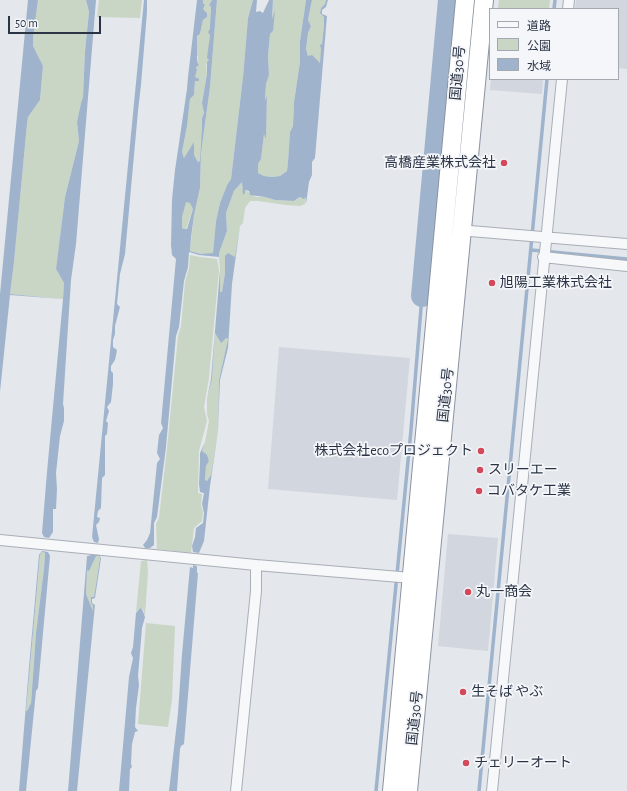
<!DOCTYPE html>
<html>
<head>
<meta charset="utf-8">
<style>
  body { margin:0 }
  #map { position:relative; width:627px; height:791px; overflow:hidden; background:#e4e7ec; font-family:"Alegreya Sans","Noto Sans JP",sans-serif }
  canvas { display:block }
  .legend { position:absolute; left:489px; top:8px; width:130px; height:72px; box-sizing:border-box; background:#f4f6f9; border:1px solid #a4a8b1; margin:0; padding:5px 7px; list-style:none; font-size:12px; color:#2b3445 }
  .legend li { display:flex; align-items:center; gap:8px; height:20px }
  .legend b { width:20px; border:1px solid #a4a8b1 }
  .scale { position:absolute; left:8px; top:16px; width:93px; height:18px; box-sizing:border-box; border:2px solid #2b3445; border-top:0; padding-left:5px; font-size:12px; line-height:14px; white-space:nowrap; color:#2b3445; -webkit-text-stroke:3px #f4f6f9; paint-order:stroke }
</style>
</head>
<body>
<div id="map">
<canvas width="627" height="791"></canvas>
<ul class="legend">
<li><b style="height:5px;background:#f7f8fa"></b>道路</li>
<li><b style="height:11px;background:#c9d6c5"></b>公園</li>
<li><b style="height:11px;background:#9fb4cc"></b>水域</li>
</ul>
<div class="scale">50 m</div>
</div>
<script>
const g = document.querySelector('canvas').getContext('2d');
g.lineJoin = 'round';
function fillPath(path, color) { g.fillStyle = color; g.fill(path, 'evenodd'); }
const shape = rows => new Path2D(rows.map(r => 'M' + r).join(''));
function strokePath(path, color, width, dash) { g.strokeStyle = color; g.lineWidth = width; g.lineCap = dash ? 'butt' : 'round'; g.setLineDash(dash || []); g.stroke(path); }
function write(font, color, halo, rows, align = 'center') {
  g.font = font + ' "Alegreya Sans","Noto Sans JP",sans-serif'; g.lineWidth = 3.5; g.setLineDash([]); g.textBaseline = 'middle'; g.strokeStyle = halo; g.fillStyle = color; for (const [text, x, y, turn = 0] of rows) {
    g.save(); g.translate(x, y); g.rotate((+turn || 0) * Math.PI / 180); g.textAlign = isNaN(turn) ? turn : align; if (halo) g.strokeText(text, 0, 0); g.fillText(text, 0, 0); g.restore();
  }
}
fillPath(shape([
  [576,0,627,0,627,69,618,68,618,9,575,9],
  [491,79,543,79,542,94,490,90],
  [279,347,410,358,397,500,268,489],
  [448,534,498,538,488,651,438,646]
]), '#d2d6de');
fillPath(shape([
  [38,0,86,0,89,12,85,51,83,97,81,103,77,122,79,141,65,197,56,269,64,283,63,299,10,294,14,262,27,124,28,117,40,100,43,67,33,46,33,38],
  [99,0,142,0,140,18,97,17],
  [203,0,212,0,209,5,211,7,209,60,206,65,207,74,202,103,204,113,202,118,202,145,210,87,217,0,253,0,248,18,243,77,231,179,227,185,220,203,216,221,213,254,201,254,190,251,194,215,200,188,201,159,200,161,198,162,194,155,194,143,184,158,182,152,187,126,190,99,194,95,195,81,198,81,195,77,197,70,196,67,198,57,196,52,197,36,200,34,203,20,207,17,207,13,203,9],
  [273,0,306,0,300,41,300,62,294,102,293,126,290,132,288,162,287,171,280,176,272,177,264,176,258,173,258,164,261,159,264,133,266,137,267,98,265,103,266,84,269,75,268,56,270,34,273,31,272,22],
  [312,0,326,0,325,4,321,8,320,13,324,17,324,25,320,63,308,56,306,49,308,33,311,26,308,20],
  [499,0,550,0,549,9,498,9],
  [243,181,242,188,256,197,265,197,275,200,294,201,301,197,307,196,305,204,300,206,286,205,258,201,250,201,245,208,243,223,240,226,235,258,225,256,225,273,222,293,220,292,220,271,219,253,227,231,226,213,234,191],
  [185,202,190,202,193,209,186,229,184,229,182,228,182,217],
  [190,255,200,257,217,259,219,270,209,378,204,407,207,421,199,451,198,493,202,494,201,505,203,512,202,521,194,528,191,553,157,549,156,524,159,518,167,448,178,336,181,326,185,282,189,268],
  [215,333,228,339,219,380,218,431,211,475,207,481,205,481,206,466,209,461,202,451,205,442,209,421,207,414,207,399,212,379],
  [42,552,44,552,45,554,44,569,36,633,31,703,27,711,26,711,40,555],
  [96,556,99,556,100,558,94,597,92,597,91,603,93,606,93,612,86,594,87,569,89,570],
  [147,560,148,572,145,616,143,609,140,608,136,612,141,561],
  [146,623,175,626,172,700,168,727,138,724]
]), '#c9d6c5');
fillPath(shape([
  [28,0,38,0,33,38,33,46,43,66,40,100,28,117,27,124,14,262,10,294,63,299,64,283,56,269,65,197,79,141,77,122,81,103,83,97,85,51,89,12,86,0,96,0,76,244,71,280,63,404,64,408,64,421,60,436,56,473,57,489,56,509,53,509,53,532,49,538,44,537,42,533,47,472,63,299,10,295,0,392,0,294],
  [144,0,147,0,147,12,141,85,138,111,125,254,120,274,117,304,120,307,115,326,115,334,113,340,113,347,117,350,115,360,111,366,111,371,113,373,113,384,111,402,107,407,109,411,106,421,108,423,107,434,105,436,105,475,102,478,101,508,98,511,97,517,100,518,99,522,96,525,99,539,98,543,94,542,92,537],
  [197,0,203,0,203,4,205,4,203,9,207,13,207,17,203,20,200,34,197,36,197,62,199,65,196,67,197,70,195,77,199,79,199,81,195,81,194,95,190,99,187,126,182,152,184,158,194,142,194,155,198,162,200,161,202,129,202,118,204,113,202,103,207,74,207,62,209,60,207,58,210,35,208,32,210,29,210,25,211,7,209,5,212,0,217,0,210,87,201,153,200,188,194,215,191,238,190,251,201,254,213,253,216,221,220,203,227,185,231,179,243,77,248,18,253,0,257,0,256,12,260,11,263,13,269,0,273,0,272,19,275,10,273,31,270,34,268,56,269,75,266,84,265,101,267,96,266,139,264,134,261,159,258,164,258,173,264,176,272,177,280,176,287,171,288,162,290,132,293,126,294,102,300,62,300,41,306,0,312,0,308,20,311,26,308,33,306,49,308,56,312,55,320,63,321,49,320,45,322,44,324,25,324,17,320,13,321,8,325,4,326,0,328,0,326,7,322,10,322,14,327,16,315,158,312,162,312,175,309,182,306,204,300,206,286,205,258,201,250,201,245,208,243,223,240,226,232,284,228,348,220,380,218,431,210,486,204,541,199,553,193,552,192,546,195,537,196,528,203,523,204,513,202,504,204,493,200,492,199,484,200,463,200,453,205,442,209,421,207,414,207,399,211,379,220,270,219,257,199,255,189,252,188,267,184,281,179,327,176,336,166,447,157,517,154,523,154,545,150,548,146,549,143,545,147,540,150,533,157,463,160,459,157,453,159,435,163,428,161,423,176,259,172,255,171,245,172,200,175,170,187,89,188,77],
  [242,182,243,195,245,193,245,190,249,191,250,195,265,197,275,200,294,201,300,197,304,199,306,197,306,204,300,206,286,205,258,201,250,201,245,208,243,223,240,226,235,257,228,253,225,256,225,273,222,292,220,292,220,271,219,253,227,231,226,213,234,191],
  [186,202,190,203,193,209,187,229,184,229,182,228,182,217],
  [215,333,221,343,226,338,228,339,219,380,218,431,211,475,207,481,205,480,206,466,209,461,207,455,202,451,205,442,209,421,207,414,207,399,212,379],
  [42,551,48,552,50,556,38,688,36,691,26,791,19,791,29,667,39,555],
  [42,552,44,552,45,554,44,569,36,633,31,703,27,711,26,711,40,555],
  [92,555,99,555,101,558,95,598,92,599,92,603,95,605,91,646,77,791,68,791,87,556],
  [96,556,99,556,100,558,94,597,91,597,91,603,93,606,93,611,86,594,87,570,89,571],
  [193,565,197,566,197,573,198,573,184,744,181,746,180,749,177,791,169,791,178,713,182,654,190,567,193,568],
  [140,608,142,609,145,617,142,628,138,676,139,685,136,708,135,727,138,731,135,732,132,744,131,764,132,767,130,769,129,791,119,791,129,677,133,658,131,653,133,647,136,613]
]), '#9fb4cc');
strokePath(shape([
  [554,9,555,0],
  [531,250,627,259],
  [376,791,411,430,422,296],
  [479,791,547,79]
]), '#9fb4cc', 3.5);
strokePath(shape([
  [422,296,449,0]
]), '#9fb4cc', 22);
const street = shape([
  [568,9,569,0],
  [458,230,627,244],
  [543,257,627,266],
  [0,540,256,565,256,591,236,791],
  [256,565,412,578],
  [492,791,562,79]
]);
const highway = shape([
  [392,791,465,0],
  [408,791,484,0]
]);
strokePath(street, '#a9aeb7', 12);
strokePath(highway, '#8b94a3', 20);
strokePath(street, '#f7f8fa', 10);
strokePath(highway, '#fff', 18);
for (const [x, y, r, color] of [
  [504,163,4,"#d1495b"],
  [492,283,4,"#d1495b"],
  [481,451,4,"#d1495b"],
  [480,470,4,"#d1495b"],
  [479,491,4,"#d1495b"],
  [468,592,4,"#d1495b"],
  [463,692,4,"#d1495b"],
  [466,763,4,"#d1495b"]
]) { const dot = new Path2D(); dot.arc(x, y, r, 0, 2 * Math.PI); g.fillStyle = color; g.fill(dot); strokePath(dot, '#f4f6f9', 1.5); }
write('14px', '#2b3445', '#f4f6f9', [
  ["国道30号",458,73,-85],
  ["国道30号",446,395,-84],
  ["国道30号",415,718,-84]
]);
write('14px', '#2b3445', '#f4f6f9', [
  ["高橋産業株式会社",496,163,"right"],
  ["旭陽工業株式会社",500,283],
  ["株式会社ecoプロジェクト",473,451,"right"],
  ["スリーエー",488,470],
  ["コバタケ工業",487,491],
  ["丸一商会",476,592],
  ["生そば やぶ",471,692],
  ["チェリーオート",474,763]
], 'left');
</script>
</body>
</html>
